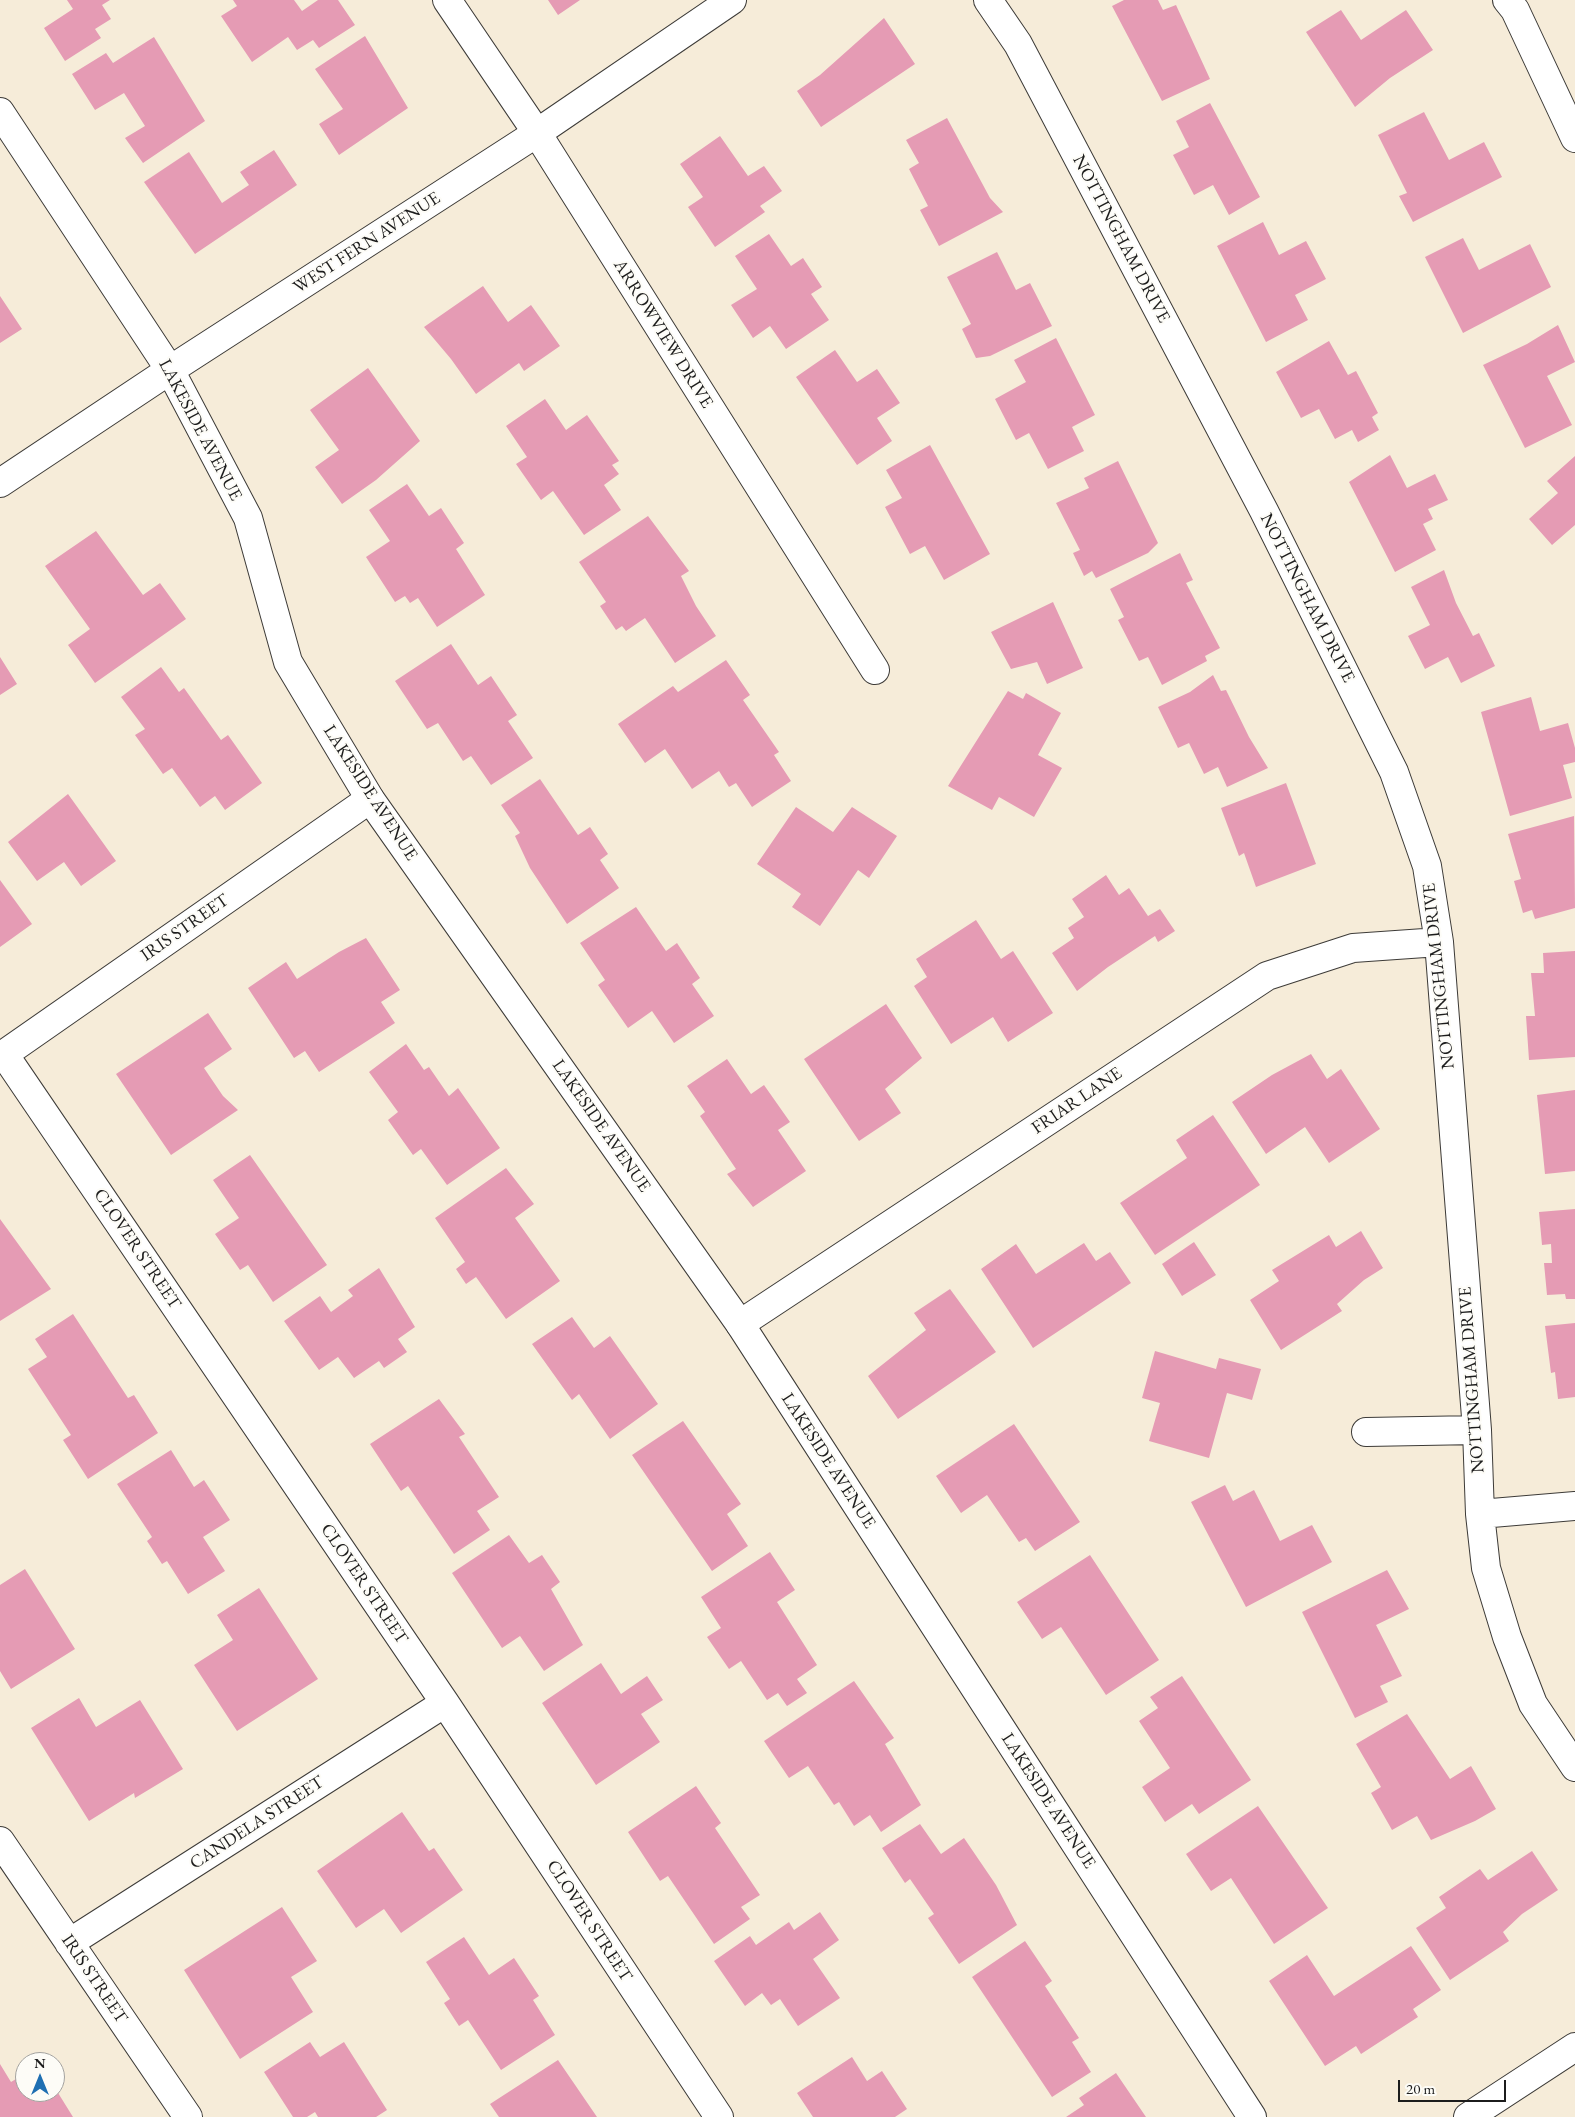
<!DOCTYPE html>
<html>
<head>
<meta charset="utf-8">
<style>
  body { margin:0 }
  #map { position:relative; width:1575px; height:2117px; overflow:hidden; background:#f6ecd9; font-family:"EB Garamond",serif }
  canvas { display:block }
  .north { position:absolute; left:15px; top:2052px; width:50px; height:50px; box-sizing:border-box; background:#fdfcf7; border:1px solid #a3a29f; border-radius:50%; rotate:0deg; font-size:14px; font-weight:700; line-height:20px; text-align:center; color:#1c1c1c }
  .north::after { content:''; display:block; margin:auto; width:18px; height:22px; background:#1f6fb2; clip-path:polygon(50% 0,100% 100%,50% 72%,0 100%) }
  .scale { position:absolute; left:1398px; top:2080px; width:108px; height:22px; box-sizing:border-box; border:2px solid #1c1c1c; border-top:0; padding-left:6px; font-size:15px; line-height:18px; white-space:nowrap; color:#1c1c1c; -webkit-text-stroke:4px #fdfcf7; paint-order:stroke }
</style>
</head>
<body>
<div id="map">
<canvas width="1575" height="2117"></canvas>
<div class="north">N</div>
<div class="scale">20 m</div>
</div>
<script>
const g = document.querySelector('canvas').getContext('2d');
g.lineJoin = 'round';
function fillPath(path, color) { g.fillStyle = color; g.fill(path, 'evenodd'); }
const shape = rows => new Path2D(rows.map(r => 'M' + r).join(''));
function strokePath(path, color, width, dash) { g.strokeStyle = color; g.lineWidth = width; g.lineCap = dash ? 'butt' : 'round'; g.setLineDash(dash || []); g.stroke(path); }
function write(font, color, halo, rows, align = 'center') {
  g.font = font + ' "EB Garamond",serif'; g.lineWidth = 4; g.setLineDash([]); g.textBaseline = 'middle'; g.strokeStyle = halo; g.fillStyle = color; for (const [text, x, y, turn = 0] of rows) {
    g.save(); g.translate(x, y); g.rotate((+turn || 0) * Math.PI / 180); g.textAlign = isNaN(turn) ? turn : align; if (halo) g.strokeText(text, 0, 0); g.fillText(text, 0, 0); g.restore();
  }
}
fillPath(shape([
  [67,0,110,0,102,5,111,19,95,29,101,38,65,61,44,28,73,9],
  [233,0,294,0,302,11,318,0,338,0,355,25,319,48,313,40,297,50,288,37,252,62,221,16,237,6],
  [548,0,580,0,558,15],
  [1124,0,1158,0,1163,10,1176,5,1210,79,1162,101,1112,6],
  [1341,10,1361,40,1406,10,1433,50,1390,78,1355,107,1306,32],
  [884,18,915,64,821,127,797,91,820,75],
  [365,36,408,108,339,155,319,124,343,109,315,69],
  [154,37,205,121,143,163,125,138,145,126,124,93,95,110,72,74,106,53,113,63],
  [1210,103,1260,197,1229,215,1213,185,1194,195,1173,155,1189,147,1176,121],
  [1424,112,1449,160,1484,142,1502,177,1413,222,1399,196,1407,193,1378,135],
  [947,118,990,198,1003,212,939,246,920,210,928,206,909,169,919,163,906,140],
  [720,136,748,176,764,166,782,191,760,206,765,212,715,247,688,207,703,197,680,164],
  [274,150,297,185,195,254,144,182,189,152,222,203,249,185,240,172],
  [1263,222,1279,255,1306,241,1326,279,1295,295,1308,320,1266,342,1217,246],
  [769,234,791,266,803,258,822,287,811,294,829,320,786,349,770,326,753,338,731,305,757,289,735,256],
  [1463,238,1479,270,1530,244,1551,287,1463,333,1425,257],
  [997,252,1016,290,1030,283,1052,326,990,356,976,358,962,329,971,324,947,277],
  [483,286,508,322,531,305,560,346,524,371,519,363,476,394,451,359,424,327],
  [0,296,22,329,0,343],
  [1558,325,1575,362,1547,376,1572,425,1525,448,1483,365,1527,344],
  [1056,338,1095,415,1072,427,1084,451,1048,469,1029,433,1016,440,995,399,1026,382,1014,360],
  [1329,341,1348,375,1356,371,1378,413,1372,417,1379,430,1358,442,1352,430,1335,439,1319,409,1301,418,1276,372],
  [835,350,857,382,877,369,900,403,877,418,892,441,857,465,796,377],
  [368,368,420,441,376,480,342,504,315,467,339,450,310,410],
  [545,399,566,430,587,415,619,461,612,465,619,474,604,485,621,510,584,535,553,491,541,500,516,464,527,457,506,426],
  [930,445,990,554,944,580,925,546,910,554,885,507,902,498,886,470],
  [1390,455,1407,488,1435,474,1448,500,1428,509,1433,519,1423,524,1436,550,1395,572,1349,482],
  [1575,456,1575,525,1552,545,1529,519,1558,493,1547,481],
  [1118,461,1158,543,1148,553,1096,578,1092,571,1084,576,1073,553,1080,550,1056,503,1089,488,1084,478],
  [407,484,429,516,441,508,464,543,456,549,485,595,437,627,418,598,410,603,405,596,395,602,366,557,390,541,369,510],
  [648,516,689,571,681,576,696,606,716,636,675,663,645,618,626,631,622,626,616,630,600,606,606,602,579,562],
  [96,531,143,595,160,583,186,619,95,683,68,645,90,629,45,566],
  [1180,553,1193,580,1186,583,1220,648,1205,656,1207,661,1162,685,1148,657,1139,661,1118,620,1124,617,1110,589],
  [1444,570,1456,603,1473,636,1479,633,1495,666,1461,683,1448,657,1425,669,1408,636,1430,625,1411,587],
  [1053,602,1083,668,1047,684,1037,662,1011,669,991,632],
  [451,644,478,685,491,676,517,715,508,721,533,758,491,785,471,756,463,761,438,723,427,729,395,681],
  [0,657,17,684,0,695],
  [726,660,750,695,743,700,779,752,774,755,791,781,752,807,736,783,729,787,719,771,692,789,665,749,645,763,618,724,673,686,678,692],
  [161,667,179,692,184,688,221,740,228,735,262,783,225,810,215,796,200,807,172,768,163,774,135,735,145,729,121,697],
  [1213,675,1221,691,1226,690,1249,737,1268,768,1227,787,1218,767,1204,774,1189,743,1178,748,1158,707,1190,692],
  [1008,691,1023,699,1026,693,1061,713,1038,755,1062,768,1034,817,999,797,992,810,948,786],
  [1531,697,1540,731,1568,723,1575,748,1575,762,1563,765,1572,798,1510,816,1481,712],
  [540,779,578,835,590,827,608,854,600,860,619,888,567,924,530,868,515,836,520,833,501,805],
  [1286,783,1316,864,1256,887,1244,853,1239,856,1221,808],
  [68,794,116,861,81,886,64,862,37,881,8,842],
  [796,807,833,832,852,807,897,836,869,878,858,870,820,926,792,907,801,894,757,864],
  [1574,816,1575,908,1535,919,1532,910,1523,913,1514,881,1521,879,1508,834],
  [1106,875,1119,895,1129,888,1148,916,1160,909,1175,931,1158,942,1155,936,1108,967,1077,991,1052,953,1074,938,1068,928,1084,917,1072,899],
  [0,880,32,924,0,947],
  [636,907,666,951,677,943,700,978,692,984,714,1016,674,1043,652,1011,628,1028,598,985,605,980,580,943],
  [976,920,1001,959,1013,951,1053,1013,1008,1042,993,1017,951,1044,914,986,927,977,916,959],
  [366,938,400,990,381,1002,395,1023,319,1072,305,1051,294,1058,248,988,286,962,297,979,339,952],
  [1575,951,1575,1057,1529,1060,1526,1016,1535,1016,1531,973,1544,973,1543,953],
  [886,1004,922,1058,885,1089,901,1113,859,1141,804,1059],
  [208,1013,232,1049,204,1068,223,1096,238,1110,171,1155,116,1074],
  [406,1044,424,1070,429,1067,449,1096,458,1088,500,1148,447,1185,421,1149,413,1155,388,1120,398,1112,369,1072],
  [1311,1054,1327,1079,1341,1069,1380,1129,1329,1163,1305,1127,1266,1154,1232,1102,1272,1075],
  [727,1059,751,1094,764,1085,790,1122,778,1130,806,1171,753,1207,727,1174,736,1169,700,1116,705,1112,687,1086],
  [1575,1090,1575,1171,1545,1174,1537,1095],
  [1213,1115,1260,1185,1155,1255,1120,1203,1187,1158,1176,1140],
  [250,1155,327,1265,273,1302,248,1265,240,1270,215,1234,239,1218,213,1180],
  [506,1168,534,1204,515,1218,560,1281,506,1319,476,1277,466,1284,456,1269,465,1262,435,1218],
  [1575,1209,1575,1299,1566,1299,1565,1294,1547,1295,1544,1263,1552,1263,1551,1244,1542,1245,1539,1212],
  [0,1219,51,1289,0,1321],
  [1361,1231,1383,1268,1364,1280,1337,1304,1342,1311,1281,1350,1250,1300,1279,1281,1272,1270,1329,1235,1336,1247],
  [1194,1242,1216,1275,1182,1296,1162,1264],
  [1084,1243,1096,1261,1110,1252,1131,1283,1033,1348,981,1269,1016,1244,1036,1274],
  [379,1268,415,1327,398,1339,407,1352,384,1368,379,1361,354,1378,338,1357,319,1370,284,1321,320,1296,331,1312,353,1296,348,1290],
  [950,1289,996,1352,898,1419,868,1376,926,1330,914,1313],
  [73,1314,128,1398,134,1395,158,1433,88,1479,63,1440,71,1435,28,1369,47,1357,35,1339],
  [572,1317,594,1348,610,1336,658,1404,610,1439,579,1394,572,1400,532,1344],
  [1575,1323,1575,1397,1558,1399,1555,1372,1551,1373,1545,1326],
  [1155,1351,1216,1369,1219,1358,1261,1369,1252,1400,1227,1393,1209,1458,1149,1441,1160,1403,1142,1398],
  [439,1399,465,1434,459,1437,499,1497,477,1511,490,1530,454,1554,408,1486,401,1491,370,1444],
  [683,1421,741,1504,727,1514,748,1546,712,1571,632,1455],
  [1014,1424,1080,1522,1035,1551,1026,1538,1019,1542,987,1495,961,1513,936,1476],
  [171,1450,194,1487,204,1480,230,1520,203,1537,225,1571,188,1594,167,1561,162,1564,147,1541,152,1537,117,1484],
  [1225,1485,1233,1501,1254,1490,1280,1541,1312,1525,1332,1562,1246,1607,1191,1502],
  [509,1535,529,1563,542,1555,560,1582,551,1589,583,1645,544,1671,520,1636,502,1648,452,1573],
  [770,1552,795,1590,777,1602,817,1665,797,1679,807,1693,787,1706,778,1693,767,1700,741,1661,729,1669,707,1637,721,1628,701,1597],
  [1090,1555,1159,1660,1106,1695,1061,1627,1042,1639,1017,1602],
  [25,1569,75,1649,11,1689,0,1671,0,1585],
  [1387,1570,1409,1609,1376,1625,1402,1676,1380,1686,1388,1702,1355,1718,1302,1612],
  [259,1588,318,1679,237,1731,194,1665,233,1640,217,1615],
  [601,1663,621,1694,647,1676,663,1700,641,1714,660,1742,596,1785,542,1703],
  [1182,1676,1251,1780,1199,1814,1192,1804,1165,1822,1142,1787,1170,1768,1139,1721,1158,1708,1150,1697],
  [854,1681,894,1738,885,1744,921,1805,881,1832,870,1815,854,1826,839,1802,834,1805,808,1766,789,1778,764,1741],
  [79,1698,96,1727,140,1700,183,1769,135,1798,134,1793,89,1821,31,1728],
  [1407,1714,1450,1779,1471,1766,1496,1809,1475,1821,1431,1840,1417,1816,1392,1830,1371,1793,1381,1787,1356,1744],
  [696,1786,721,1823,715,1828,760,1895,741,1907,750,1919,714,1944,668,1876,660,1881,628,1832],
  [1258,1806,1328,1908,1274,1944,1231,1878,1211,1891,1186,1854],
  [402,1812,429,1851,434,1848,463,1890,401,1933,384,1909,356,1928,317,1871],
  [920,1824,941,1854,964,1838,996,1885,1017,1925,959,1964,928,1918,934,1914,910,1879,905,1883,882,1848],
  [1532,1851,1558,1890,1522,1914,1503,1932,1509,1941,1450,1980,1416,1928,1446,1908,1439,1897,1480,1869,1488,1880],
  [282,1907,317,1961,291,1977,313,2012,240,2059,184,1970],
  [820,1912,839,1940,813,1959,840,1998,798,2026,780,1999,771,2005,762,1993,745,2006,714,1961,750,1936,756,1945,789,1922,794,1930],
  [464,1937,489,1975,514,1958,539,1996,533,2000,555,2035,501,2070,468,2020,459,2026,444,2003,450,1999,426,1962],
  [1025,1941,1052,1981,1045,1986,1079,2038,1072,2042,1091,2072,1052,2097,972,1977],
  [1411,1946,1441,1990,1413,2009,1418,2017,1361,2054,1356,2046,1325,2066,1269,1981,1307,1955,1334,1996],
  [310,2042,320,2057,344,2042,387,2110,376,2117,318,2117,315,2112,307,2117,293,2117,264,2072],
  [852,2057,867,2081,882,2071,907,2109,895,2117,813,2117,797,2093],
  [558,2060,597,2117,499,2117,490,2104],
  [0,2064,11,2082,21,2076,25,2082,25,2092,55,2092,55,2088,73,2117,0,2117],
  [1116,2073,1146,2117,1066,2117,1084,2105,1079,2098]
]), '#e59bb4');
const street = shape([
  [447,0,537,133,875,670],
  [988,0,1018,44,1264,511,1394,772,1427,866,1439,942,1477,1430,1480,1514,1486,1568,1507,1637,1533,1704,1575,1767],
  [1507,0,1515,10,1575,138],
  [4,1054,445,1703,719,2117],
  [0,1057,370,799],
  [740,1324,1267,976,1353,948,1439,942],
  [1366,1432,1477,1430],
  [1480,1514,1575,1506],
  [0,1841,188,2117],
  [69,1943,445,1703]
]);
const secondary = shape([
  [0,112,170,370,248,518,288,662,370,799,740,1324,1252,2117],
  [0,483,170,370,537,133,732,0],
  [1468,2117,1575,2047]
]);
strokePath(street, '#3d3b38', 30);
strokePath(secondary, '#3d3b38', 30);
strokePath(street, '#fff', 28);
strokePath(secondary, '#fff', 28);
write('18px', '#1c1c1c', '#fdfcf7', [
  ["NOTTINGHAM DRIVE",1121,239,62],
  ["WEST FERN AVENUE",367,243,-33],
  ["ARROWVIEW DRIVE",663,334,58],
  ["LAKESIDE AVENUE",200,430,62],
  ["NOTTINGHAM DRIVE",1307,598,63],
  ["LAKESIDE AVENUE",370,793,57],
  ["IRIS STREET",185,928,-35],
  ["NOTTINGHAM DRIVE",1439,976,-96],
  ["FRIAR LANE",1077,1101,-34],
  ["LAKESIDE AVENUE",601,1126,55],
  ["CLOVER STREET",137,1249,56],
  ["NOTTINGHAM DRIVE",1472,1380,-94],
  ["LAKESIDE AVENUE",828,1461,57],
  ["CLOVER STREET",364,1584,56],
  ["LAKESIDE AVENUE",1048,1801,57],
  ["CANDELA STREET",257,1823,-33],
  ["CLOVER STREET",589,1921,57],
  ["IRIS STREET",94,1979,56]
]);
</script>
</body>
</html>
